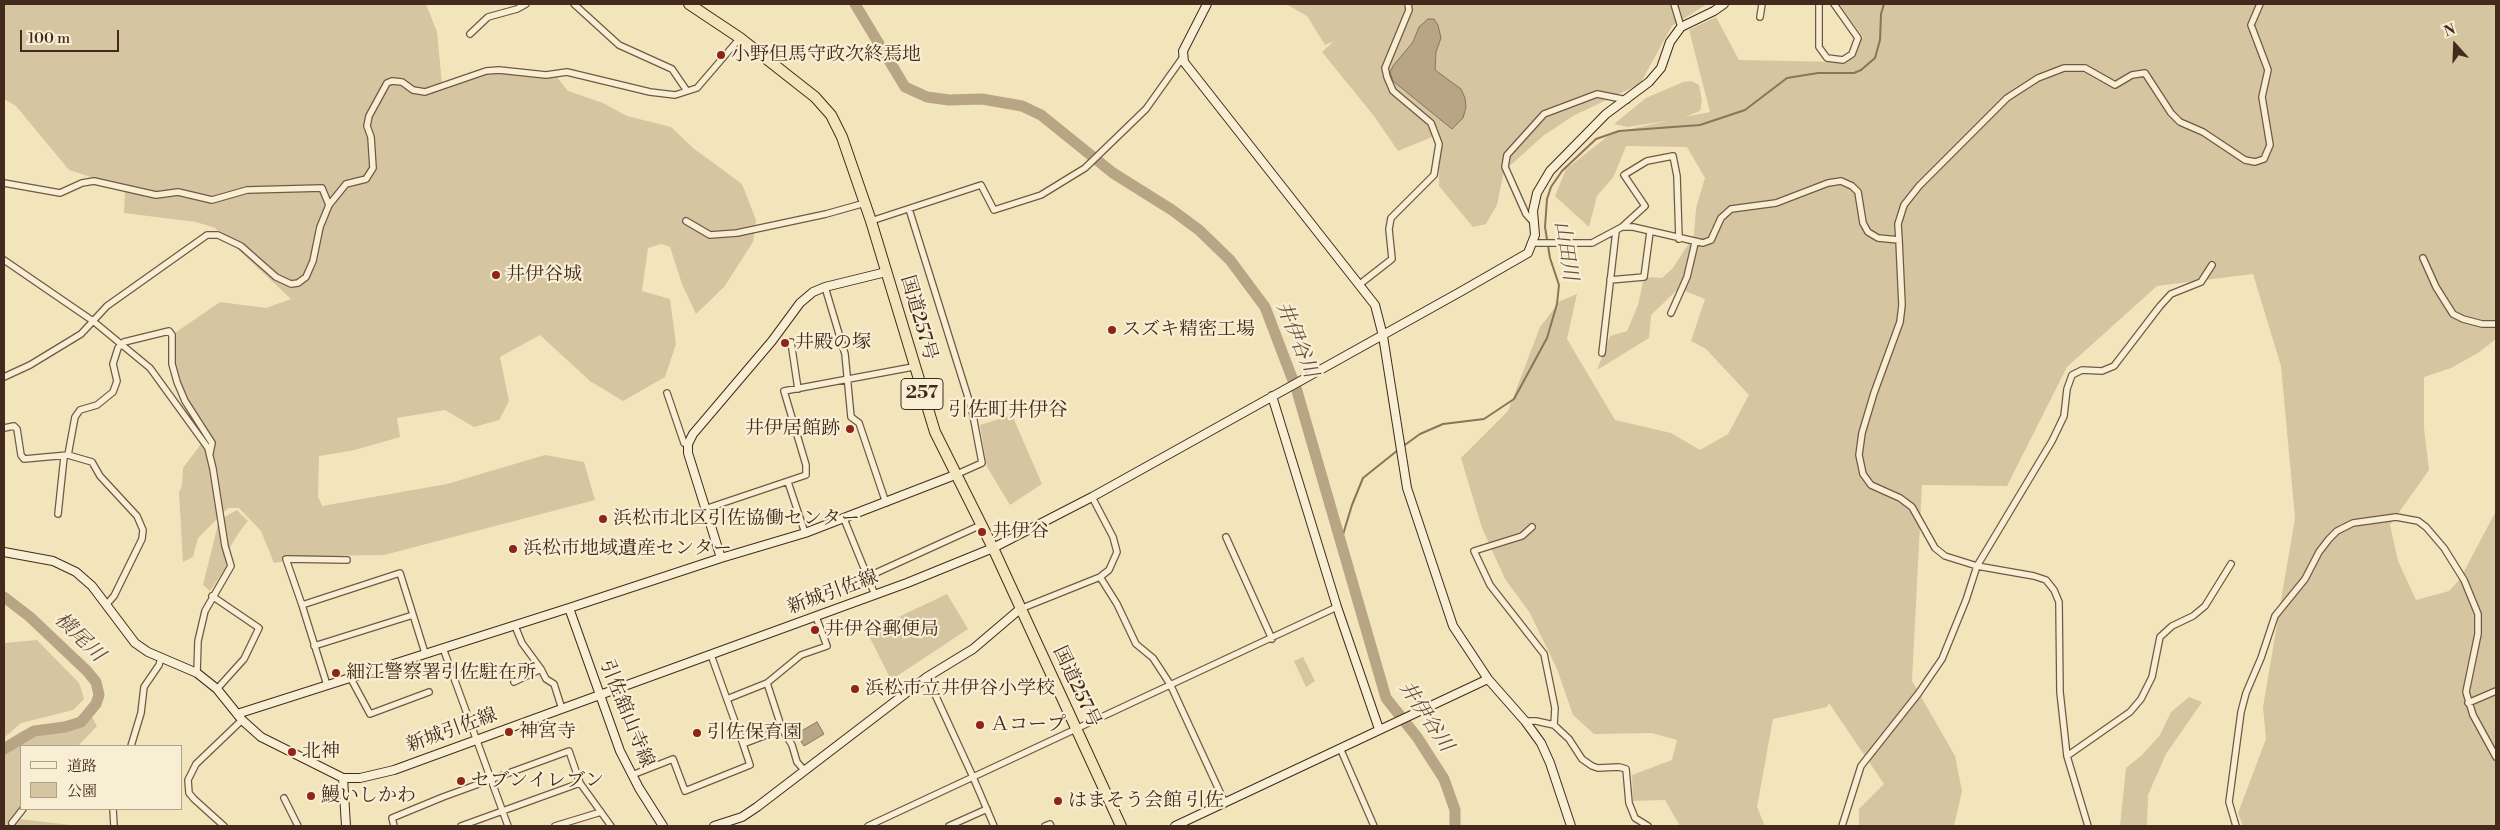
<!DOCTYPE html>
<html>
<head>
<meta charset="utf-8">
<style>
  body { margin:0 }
  #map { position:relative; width:2500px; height:830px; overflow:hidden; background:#f3e5bb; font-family:"Libre Bodoni","Noto Serif JP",serif }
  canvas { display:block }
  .frame { position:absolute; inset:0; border:5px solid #442a1c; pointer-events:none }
  .legend { position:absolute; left:20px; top:745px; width:162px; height:65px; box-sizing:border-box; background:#f7eed3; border:1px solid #afa08a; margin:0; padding:6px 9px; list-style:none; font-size:15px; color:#442a1c }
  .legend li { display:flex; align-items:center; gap:10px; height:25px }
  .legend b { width:25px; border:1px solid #afa08a }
  .north { position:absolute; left:2430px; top:20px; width:50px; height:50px; -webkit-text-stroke:4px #f7eed3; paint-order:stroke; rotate:340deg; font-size:14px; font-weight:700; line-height:20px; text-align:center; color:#442a1c }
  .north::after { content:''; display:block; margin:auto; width:18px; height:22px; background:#442a1c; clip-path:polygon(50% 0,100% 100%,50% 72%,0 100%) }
  .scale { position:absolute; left:20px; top:30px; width:99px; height:22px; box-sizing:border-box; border:2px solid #442a1c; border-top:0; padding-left:6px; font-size:15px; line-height:18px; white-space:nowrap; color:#442a1c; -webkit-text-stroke:4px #f7eed3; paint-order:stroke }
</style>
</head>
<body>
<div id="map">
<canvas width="2500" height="830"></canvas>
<div class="frame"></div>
<ul class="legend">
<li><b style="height:6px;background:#f7eed3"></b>道路</li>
<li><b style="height:14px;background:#d5c5a0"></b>公園</li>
</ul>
<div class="north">N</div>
<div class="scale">100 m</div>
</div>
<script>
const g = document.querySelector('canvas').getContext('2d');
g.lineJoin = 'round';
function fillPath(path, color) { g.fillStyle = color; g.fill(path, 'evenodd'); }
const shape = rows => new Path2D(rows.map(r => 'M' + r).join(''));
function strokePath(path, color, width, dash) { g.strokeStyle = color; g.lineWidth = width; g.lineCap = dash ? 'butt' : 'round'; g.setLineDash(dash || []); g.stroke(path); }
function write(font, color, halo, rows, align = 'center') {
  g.font = font + ' "Libre Bodoni","Noto Serif JP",serif'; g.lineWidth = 4.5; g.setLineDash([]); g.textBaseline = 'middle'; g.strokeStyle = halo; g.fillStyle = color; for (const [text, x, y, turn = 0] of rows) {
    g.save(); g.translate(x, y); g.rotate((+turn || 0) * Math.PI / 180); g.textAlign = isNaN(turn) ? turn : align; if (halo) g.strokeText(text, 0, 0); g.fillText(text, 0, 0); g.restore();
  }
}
fillPath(shape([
  [4,4,426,4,437,32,442,84,480,74,494,72,537,78,556,76,568,91,603,103,627,116,671,127,693,148,742,184,756,220,753,242,724,287,696,314,682,284,670,247,661,244,648,248,642,291,670,299,676,344,665,377,623,401,590,381,540,335,500,357,509,401,499,420,474,427,445,410,397,418,400,437,355,450,319,456,318,496,322,506,447,484,545,455,584,462,595,500,384,555,319,556,274,563,261,531,239,508,228,508,198,538,193,557,183,562,179,493,182,485,183,468,207,436,178,386,172,361,172,335,220,302,266,308,291,299,215,228,196,222,124,213,125,188,69,170,16,106,4,99],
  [1286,4,1707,4,1672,26,1640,84,1573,116,1543,136,1504,171,1497,205,1486,224,1473,227,1439,186,1439,134,1398,151,1374,116,1322,52,1334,41,1325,45,1307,16],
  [1839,4,2496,4,2496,339,2478,353,2451,368,2424,377,2424,428,2429,470,2390,525,2398,561,2416,600,2449,591,2460,579,2496,511,2496,826,2243,826,2238,813,2266,739,2263,707,2295,518,2281,366,2253,274,2157,286,2067,367,2007,486,1922,485,1912,681,1955,756,1962,791,1954,826,1859,826,1859,809,1884,784,1829,703,1827,707,1773,719,1757,807,1765,826,1680,826,1665,800,1633,801,1632,775,1672,760,1677,740,1652,733,1594,734,1573,715,1557,669,1530,613,1505,579,1482,528,1461,458,1508,411,1540,327,1560,301,1577,294,1567,339,1615,420,1671,433,1700,450,1728,434,1749,395,1706,349,1691,341,1705,299,1680,289,1676,291,1651,315,1649,338,1597,370,1610,336,1627,331,1638,305,1644,277,1662,278,1673,268,1694,235,1696,208,1705,178,1687,147,1626,146,1614,176,1597,196,1589,227,1555,196,1566,169,1612,133,1667,121,1627,127,1614,124,1646,98,1683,82,1691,81,1699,85,1702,101,1700,111,1685,117,1710,112,1689,30,1716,17,1739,60,1842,62,1863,37],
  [1012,415,1042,484,1010,505,987,467,980,425],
  [237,510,248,521,240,531,224,557,227,566,210,591,203,585,219,520],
  [947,594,968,629,891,680,867,632],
  [37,640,79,683,84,699,73,710,21,723,4,738,4,643],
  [1303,657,1315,681,1306,687,1294,661],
  [2189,697,2202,702,2166,754,2148,795,2147,826,2120,826,2126,768,2142,755,2160,735,2171,712],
  [91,715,97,726,78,746,21,746,21,807,11,818,79,826,4,826,4,742,22,731]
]), '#d5c5a0');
const water = shape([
  [1428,19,1434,19,1438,25,1441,38,1436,52,1435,70,1461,89,1465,98,1466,107,1463,118,1452,129,1393,81,1390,72,1393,66,1413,42,1419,27,1428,19],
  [817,722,824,734,804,746,796,734,817,722]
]);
fillPath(water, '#b8a585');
strokePath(water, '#8a745b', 1);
strokePath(shape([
  [1402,447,1420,434,1443,424,1484,419,1514,399,1547,338,1557,304,1559,285,1550,258,1545,227,1547,199,1551,187,1562,171,1596,139,1619,131,1700,125,1745,110,1787,78,1818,73,1854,73,1861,70,1875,58,1880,40,1881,14,1884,4],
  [1341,541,1352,505,1363,478,1398,450]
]), '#8a745b', 2);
strokePath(shape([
  [855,4,905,87,927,97,949,100,982,99,1022,106,1041,115,1113,173,1172,210,1199,230,1230,260,1265,307,1297,391,1386,698,1417,737,1444,779,1455,810,1455,826],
  [4,597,30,617,87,671,96,682,99,695,96,704,81,722,65,727,34,731,4,749]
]), '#b8a585', 11);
const street = shape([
  [574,4,619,45,672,69,687,91],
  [1674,4,1681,27],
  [1819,4,1819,47,1827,58,1843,60,1852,54,1858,38,1834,4],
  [1760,17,1762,4],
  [470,34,488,17,517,9,526,4],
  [4,183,60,193,82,183,94,181,156,195,178,192,212,200,247,190,322,188,329,205],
  [909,209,972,410,982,463,955,475],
  [686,221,710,235,737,233,826,214,865,203],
  [871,221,981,185,994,210,1041,195,1085,168,1146,109,1183,57],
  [1535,224,1526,214,1505,167,1507,155,1544,114,1597,94,1627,100],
  [1622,227,1645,206,1624,175,1647,161,1673,156,1677,176,1679,239],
  [1899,240,1898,224,1904,205,1919,186,2007,98,2038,78,2064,68,2085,68,2115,85,2132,75,2145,73,2171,113,2180,122,2203,132,2245,160,2255,162,2264,159,2270,145,2262,97,2268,70,2251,25,2260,4],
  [1533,243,1592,243,1622,227,1633,227,1703,243,1711,240,1721,218,1731,209,1776,203,1828,183,1841,181,1852,186,1858,192,1863,223,1868,232,1878,238,1899,240,1902,305,1900,322,1874,393,1862,433,1859,455,1863,474,1871,485,1900,498,1912,507,1935,548,1945,556,1977,566,2034,576,2046,580,2054,590,2059,602,2060,692,2067,756,2088,826],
  [2423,258,2436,287,2453,314,2463,319,2482,324,2496,324],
  [4,260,93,321,150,368,208,448,213,469,225,546,231,566,205,611,198,641,197,673],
  [1610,280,1644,277,1650,232],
  [1360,284,1392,259,1389,229,1391,218,1434,175,1439,144,1431,123,1393,91,1387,77,1385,68,1409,10,1408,4],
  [825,287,845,354,851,417,859,423,886,503],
  [1671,313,1687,277,1695,243],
  [791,342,798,389],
  [1602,353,1616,231],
  [4,377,30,365,81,334,107,306,207,235,218,235,241,246,276,277,291,284,298,283,306,277,313,261,320,227,329,205,346,184,366,179,373,168,371,137,367,126,369,116,387,83,392,81,402,82,413,90,425,92,486,71,499,70,546,75,567,72,650,92,675,95,697,88,740,38],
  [667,393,684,443,689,446],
  [4,428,14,426,17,429,21,455,24,459,68,455,92,462,100,476,137,516,143,530,142,539,114,596,106,605],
  [68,455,75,417,80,410,97,405,113,392,117,381,113,364,118,348,124,342,169,331,172,335,172,364,177,382,185,401,212,443,210,453],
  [788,482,805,533],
  [1092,497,1113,537,1117,552,1109,570,1100,577,1117,604,1136,644,1153,658,1170,684,1225,803],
  [705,509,806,475,806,465,784,391,913,367],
  [58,514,64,457],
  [844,519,875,595],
  [1532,527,1522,536,1474,551,1490,585,1544,654,1555,708,1554,725],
  [1226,537,1272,639],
  [867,577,981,525],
  [212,596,259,628,244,659,217,689],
  [302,605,286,559,347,560],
  [1020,609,1100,577],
  [515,626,522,643,541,669],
  [314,646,413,615],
  [443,648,508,826],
  [711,655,743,744,782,729],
  [350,677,370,714,429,692],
  [927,677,973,777,1337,607],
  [514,682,541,669,546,679,554,684,562,709],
  [767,683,782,729,792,745,797,762,804,770],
  [327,685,302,605,400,573,425,653],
  [727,699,767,683,801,655,827,646,816,617],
  [2468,703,2496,691],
  [1525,721,1536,721,1554,725,1569,739,1582,759,1592,766,1598,768,1619,767,1626,769,1629,803,1635,818,1648,826],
  [131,746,141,713,144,687,159,665,161,658],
  [1340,748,1374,826],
  [2067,756,2130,712,2141,699,2152,677,2160,637,2172,626,2193,616,2205,606,2231,564],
  [632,775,673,759,685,791,750,765,743,744],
  [284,798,298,826],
  [113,809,114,826],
  [12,823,23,809],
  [224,826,194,799,189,793,188,780,196,764,242,720],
  [394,826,392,818,443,797,569,751,580,783,611,826],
  [461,826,580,783],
  [555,826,601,812],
  [868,826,973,777,994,826],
  [949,826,987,809],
  [1045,826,1050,824,1051,826],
  [1842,826,1861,766,1918,694,1942,659,1966,600,1977,566,2052,441,2064,416,2067,389,2072,375,2082,370,2102,371,2114,366,2160,306,2171,294,2201,282,2212,265],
  [2236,826,2229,802,2241,712,2246,693,2261,658,2275,616,2305,579,2319,552,2329,539,2337,531,2353,523,2396,517,2418,521,2426,527,2444,548,2464,580,2478,614,2478,634,2466,692,2473,715,2496,757]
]);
const secondary = shape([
  [1207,4,1183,51,1184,62,1375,305,1383,336,1407,488,1453,626,1488,679,1525,721,1541,743,1550,763,1571,826],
  [1272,396,1337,607,1379,729],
  [4,552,53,561,76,572,92,586,135,643,148,652,197,673,217,689,242,720,261,737,343,778,360,778,394,770,907,583,993,548,1092,497,1460,292,1528,253,1535,235,1533,211,1537,193,1550,171,1606,114,1649,82,1661,68,1670,42,1681,27,1714,11,1724,4],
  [721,558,688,453,688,444,693,434,772,341,800,303,813,292,825,287,886,272],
  [569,608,620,751,639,788,663,826],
  [237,714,569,608,721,558,805,533,955,475],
  [343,778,346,826],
  [714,826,742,817,757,807,927,677,973,649,1020,609],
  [1175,826,1488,679]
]);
const highway = shape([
  [689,4,740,38,815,97,831,115,842,137,871,221,935,432,993,548,1121,826]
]);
strokePath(street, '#705944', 8);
strokePath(secondary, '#442a1c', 10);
strokePath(highway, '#442a1c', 12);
strokePath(street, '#f7eed3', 5.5);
strokePath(secondary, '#f7eed3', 8);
strokePath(highway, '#f3e5bb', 10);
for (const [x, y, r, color] of [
  [721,55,5,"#8f2418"],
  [496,275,5,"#8f2418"],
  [1112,330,5,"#8f2418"],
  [785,343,5,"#8f2418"],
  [850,429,5,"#8f2418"],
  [603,519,5,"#8f2418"],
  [982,532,5,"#8f2418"],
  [513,549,5,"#8f2418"],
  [815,630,5,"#8f2418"],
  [336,673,5,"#8f2418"],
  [855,689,5,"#8f2418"],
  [980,725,5,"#8f2418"],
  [509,732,5,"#8f2418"],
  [697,733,5,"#8f2418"],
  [292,752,5,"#8f2418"],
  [461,781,5,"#8f2418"],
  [311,796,5,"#8f2418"],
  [1058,801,5,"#8f2418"]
]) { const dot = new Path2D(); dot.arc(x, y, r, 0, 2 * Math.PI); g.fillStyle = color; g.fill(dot); strokePath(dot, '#f7eed3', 2); }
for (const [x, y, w] of [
  [922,394,42]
]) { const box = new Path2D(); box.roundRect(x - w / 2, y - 15.5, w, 31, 4); g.fillStyle = '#f7eed3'; g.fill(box); strokePath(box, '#442a1c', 1); }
write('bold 18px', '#442a1c', null, [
  ["257",922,394]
]);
write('19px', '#442a1c', '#f7eed3', [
  ["小野但馬守政次終焉地",731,55],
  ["井伊谷城",506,275],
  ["スズキ精密工場",1122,330],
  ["井殿の塚",795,343],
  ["井伊居館跡",840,429,"right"],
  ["浜松市北区引佐協働センター",613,519],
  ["井伊谷",992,532],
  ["浜松市地域遺産センター",523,549],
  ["井伊谷郵便局",825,630],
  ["細江警察署引佐駐在所",346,673],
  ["浜松市立井伊谷小学校",865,689],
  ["Ａコープ",990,725],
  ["神宮寺",519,732],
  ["引佐保育園",707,733],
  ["北神",302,752],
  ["セブンイレブン",471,781],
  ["鰻いしかわ",321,796],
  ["はまそう会館 引佐",1068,801]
], 'left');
write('19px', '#442a1c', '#f7eed3', [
  ["国道257号",918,318,74],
  ["新城引佐線",833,593,-20],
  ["国道257号",1076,687,65],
  ["引佐舘山寺線",626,714,68],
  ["新城引佐線",452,731,-20]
]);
write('italic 20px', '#674f3c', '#f7eed3', [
  ["山田川",1565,251,81],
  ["井伊谷川",1296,340,68],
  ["横尾川",79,638,44],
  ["井伊谷川",1425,717,56]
]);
write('20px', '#442a1c', '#f7eed3', [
  ["引佐町井伊谷",1008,411]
]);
</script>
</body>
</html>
